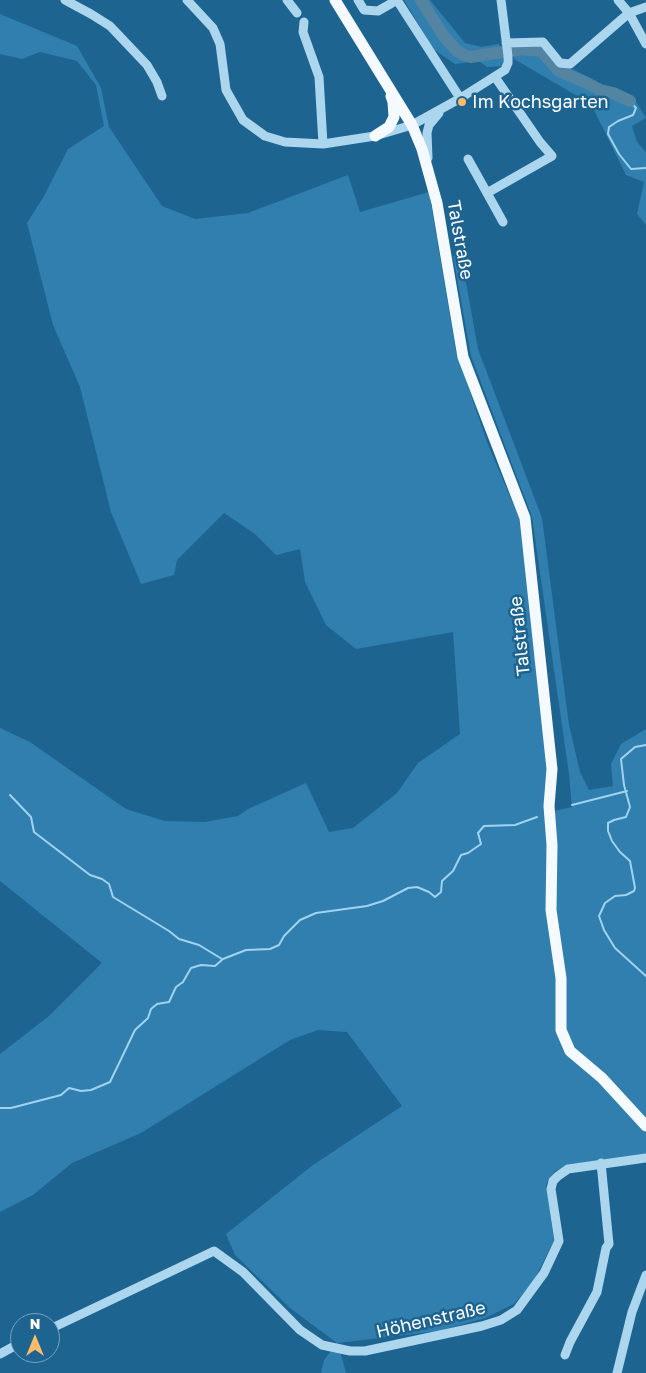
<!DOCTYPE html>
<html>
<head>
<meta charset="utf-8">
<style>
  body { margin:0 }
  #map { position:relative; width:646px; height:1373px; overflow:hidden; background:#1d6491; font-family:"Golos Text",sans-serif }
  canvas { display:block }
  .north { position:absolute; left:10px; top:1313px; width:50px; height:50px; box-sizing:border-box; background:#1d6491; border:1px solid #77a2bd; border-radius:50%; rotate:0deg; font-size:14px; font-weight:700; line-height:20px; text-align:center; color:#fff }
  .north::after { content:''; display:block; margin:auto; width:18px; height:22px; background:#feba6b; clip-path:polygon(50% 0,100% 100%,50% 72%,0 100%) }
</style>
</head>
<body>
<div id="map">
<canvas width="646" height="1373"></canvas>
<div class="north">N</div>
</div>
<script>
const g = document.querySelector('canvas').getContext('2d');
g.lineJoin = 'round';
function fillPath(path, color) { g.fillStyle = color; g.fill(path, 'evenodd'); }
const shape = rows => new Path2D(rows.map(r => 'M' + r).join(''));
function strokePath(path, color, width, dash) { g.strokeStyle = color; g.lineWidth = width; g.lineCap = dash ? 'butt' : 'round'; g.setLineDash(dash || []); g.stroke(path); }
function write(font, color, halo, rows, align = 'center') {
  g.font = font + ' "Golos Text",sans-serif'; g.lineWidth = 5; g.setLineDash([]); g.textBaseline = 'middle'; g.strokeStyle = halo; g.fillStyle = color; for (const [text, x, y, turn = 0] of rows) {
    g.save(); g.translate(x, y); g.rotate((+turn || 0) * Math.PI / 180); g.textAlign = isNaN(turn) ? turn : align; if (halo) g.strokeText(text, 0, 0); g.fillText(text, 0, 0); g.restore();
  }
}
fillPath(shape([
  [404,0,430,0,465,43,481,47,498,44,503,48,503,66,487,67,479,61,455,64,433,49],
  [0,14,77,46,101,88,109,127,162,206,195,219,248,213,348,175,360,212,429,192,456,351,487,442,520,520,549,764,546,813,572,807,569,774,532,517,471,356,453,256,461,255,478,349,542,518,569,725,580,772,589,790,613,786,611,764,621,744,646,729,646,1155,571,1164,555,1171,546,1184,554,1241,532,1284,514,1304,485,1318,439,1331,338,1343,346,1373,321,1373,324,1360,337,1343,290,1308,235,1255,226,1234,313,1165,402,1106,347,1032,318,1030,290,1040,141,1133,72,1163,33,1195,0,1212,0,1054,49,1016,102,963,0,881,0,728,30,742,126,809,165,821,205,822,238,816,248,809,306,783,329,832,353,828,397,793,418,763,460,734,453,632,356,649,326,625,305,582,300,549,276,555,255,534,224,513,177,560,174,575,141,584,111,512,80,387,53,325,27,223,44,196,68,149,104,126,96,85,77,61,40,52,22,59,0,54],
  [537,46,557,61,605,86,633,97,646,118,632,126,637,142,646,152,646,225,637,214,644,182,626,175,591,104,514,59,512,48]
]), '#307faf');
strokePath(shape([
  [630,101,636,108,633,115,618,121,609,127,608,134,619,154,631,169,646,168],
  [646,745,635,747,621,759,624,785,630,807,626,817,614,820,608,823,608,831,612,841,620,852,630,861,635,888,634,891,626,895,615,896,605,903,599,916,604,930,615,948,646,976],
  [10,795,31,817,34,832,90,875,102,879,109,884,113,897,169,931,179,939,199,945,222,959],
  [572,805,627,791],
  [0,1108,11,1108,61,1095,69,1088,81,1091,91,1090,110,1082,135,1030,148,1018,151,1009,157,1004,169,1002,176,987,183,982,191,968,201,965,215,966,223,959,246,950,270,949,279,945,284,936,300,920,316,913,367,906,383,901,408,888,417,887,429,892,435,897,441,892,442,881,453,871,461,855,468,853,481,844,478,833,484,826,515,825,537,817]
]), '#a0d3f0', 2);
strokePath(shape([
  [421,0,443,35,457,51,464,55,471,57,521,49,541,51,559,71,587,83,600,90,613,93,630,101]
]), '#5384a2', 12);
strokePath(shape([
  [65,0,91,14,110,26,147,65,157,82,162,96],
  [187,0,213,28,220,44,226,90,243,120,265,136,285,142,323,144,375,136,412,125,459,99,505,70,508,63,508,56,501,0],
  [287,0,297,13],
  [358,0,364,10,378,11,397,0],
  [397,0,460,98],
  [618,0,629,13,646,44],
  [304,22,303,32,319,77,323,144],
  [506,43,543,42,560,63,570,64,629,13,646,7],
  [495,77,540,142,552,156,487,193,503,222],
  [428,158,427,133,429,125,439,113],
  [468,159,487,193],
  [50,1329,214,1251,243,1272,300,1330,322,1345,350,1351,365,1351,482,1326,501,1320,517,1310,544,1273,559,1241,551,1189,553,1181,558,1176,568,1169,646,1158],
  [0,1354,20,1343],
  [565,1355,570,1342,597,1292,606,1248,609,1244,601,1163],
  [617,1373,632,1312,646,1275]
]), '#acd6ee', 9);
strokePath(shape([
  [335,0,412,125,422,149,437,203,463,357,525,518,552,769,549,806,552,845,551,910,561,978,561,1030,570,1051,602,1078,646,1126],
  [375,136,389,127,394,117,393,102,391,96]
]), '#f4faff', 11);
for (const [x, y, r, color] of [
  [462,102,5,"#feba6b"]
]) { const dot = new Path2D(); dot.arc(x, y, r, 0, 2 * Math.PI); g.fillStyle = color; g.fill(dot); strokePath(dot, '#1d6491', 2); }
write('18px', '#fff', '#1d6491', [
  ["Im Kochsgarten",472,102]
], 'left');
write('18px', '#fff', '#1d6491', [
  ["Talstraße",460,240,80],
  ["Talstraße",520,636,-96],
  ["Höhenstraße",431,1320,-13]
]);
</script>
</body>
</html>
